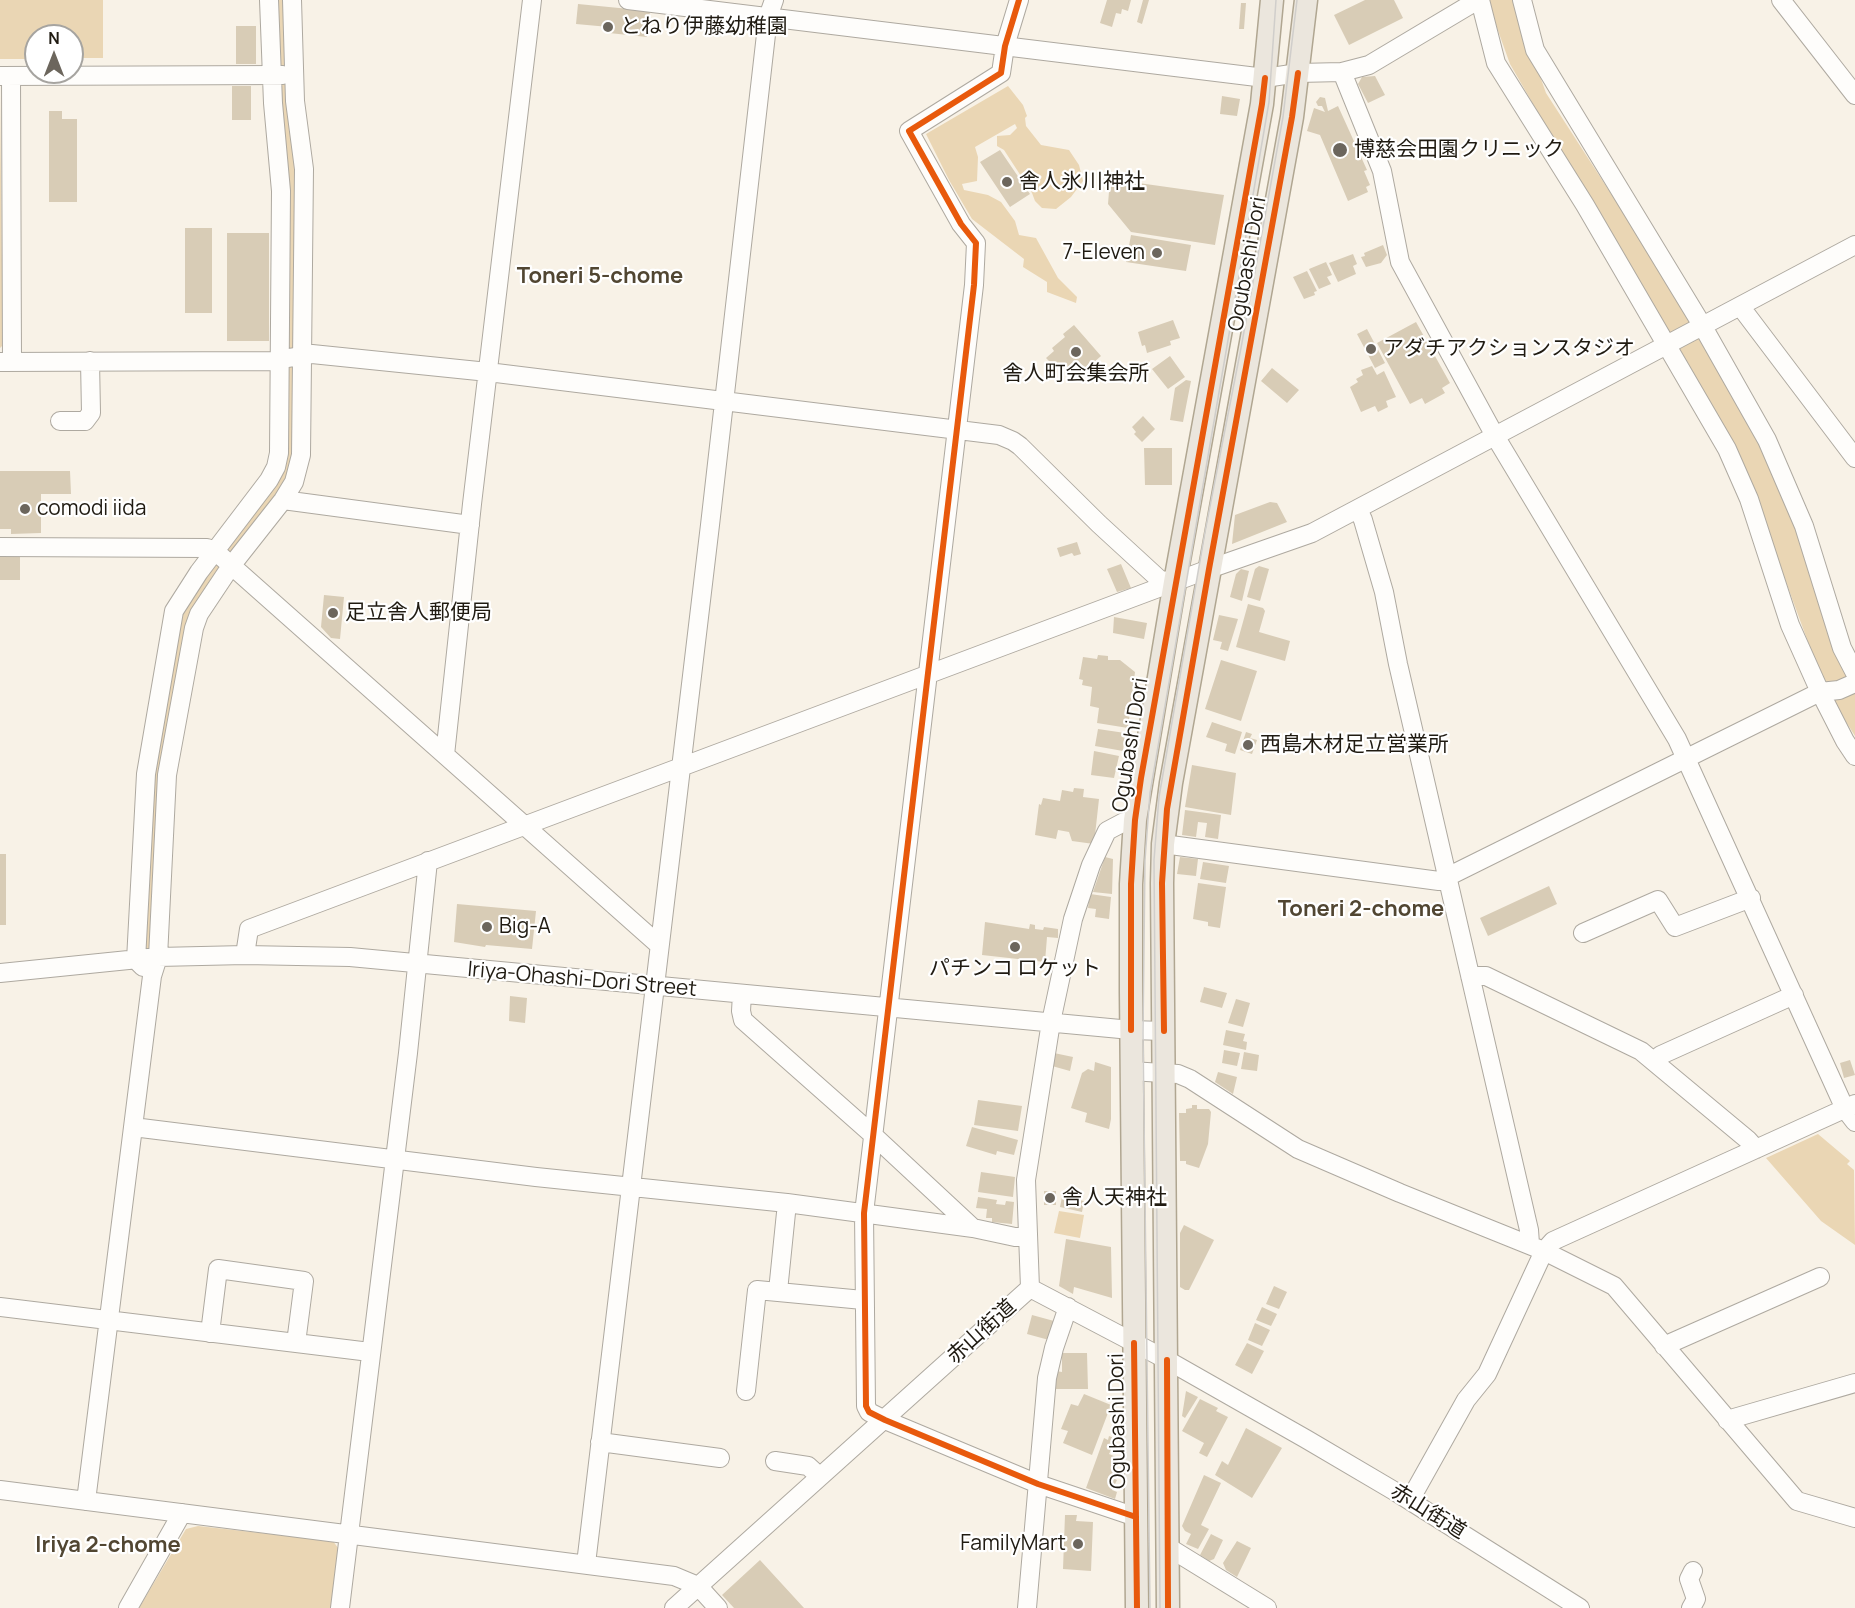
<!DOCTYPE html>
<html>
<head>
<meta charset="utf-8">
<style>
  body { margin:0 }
  #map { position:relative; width:1855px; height:1608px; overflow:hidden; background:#f8f2e7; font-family:Manrope,sans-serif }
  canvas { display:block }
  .north { position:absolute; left:24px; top:24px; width:60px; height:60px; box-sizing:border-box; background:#fff; border:2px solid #a6a4a0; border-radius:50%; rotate:0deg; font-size:16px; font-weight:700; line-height:24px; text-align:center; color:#201b12 }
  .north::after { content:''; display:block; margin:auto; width:21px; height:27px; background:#6c665d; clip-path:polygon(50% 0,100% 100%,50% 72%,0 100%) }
</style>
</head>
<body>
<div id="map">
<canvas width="1855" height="1608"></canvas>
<div class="north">N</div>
</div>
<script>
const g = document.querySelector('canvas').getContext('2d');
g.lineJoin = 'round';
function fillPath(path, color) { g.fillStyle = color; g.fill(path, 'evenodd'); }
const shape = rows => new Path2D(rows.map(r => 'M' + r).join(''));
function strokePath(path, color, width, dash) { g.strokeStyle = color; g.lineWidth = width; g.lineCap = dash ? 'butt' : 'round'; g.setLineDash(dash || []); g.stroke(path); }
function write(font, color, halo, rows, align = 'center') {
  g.font = font + ' Manrope,"Noto Sans JP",sans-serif'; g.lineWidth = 4.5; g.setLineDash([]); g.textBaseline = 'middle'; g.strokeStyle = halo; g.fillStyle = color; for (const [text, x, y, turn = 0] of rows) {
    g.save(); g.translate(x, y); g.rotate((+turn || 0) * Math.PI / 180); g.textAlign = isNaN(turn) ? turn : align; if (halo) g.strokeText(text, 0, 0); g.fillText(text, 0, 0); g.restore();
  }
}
fillPath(shape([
  [0,0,103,0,103,58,72,58,72,36,36,36,36,59,0,59],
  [273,0,285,0,299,185,292,476,197,607,153,948,141,948,150,772,172,645,186,601,271,487],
  [1487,0,1518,0,1531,51,1546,93,1697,327,1740,402,1791,512,1855,692,1855,736,1836,706,1815,661,1749,481,1728,437,1688,363,1669,340,1510,64],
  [1008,86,1023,105,1027,116,1025,118,1026,126,1041,145,1069,150,1079,165,1083,181,1071,197,1056,209,1042,208,1035,201,1032,193,1004,150,997,146,997,136,1010,135,1017,128,1015,124,975,147,978,157,977,181,962,184,964,190,988,195,1001,202,1015,221,1019,235,1036,238,1058,278,1077,297,1076,303,1047,292,1047,282,1023,267,1024,259,972,219,949,180,926,134],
  [0,94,3,345,0,348],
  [1818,1134,1850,1161,1847,1164,1854,1170,1855,1245,1821,1221,1766,1158],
  [1059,1211,1084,1215,1080,1238,1054,1233],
  [198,1526,333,1541,341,1552,334,1608,139,1608,186,1529]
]), '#ead6b4');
fillPath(shape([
  [1107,0,1131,0,1128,11,1122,9,1121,14,1116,13,1112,27,1100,23],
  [1143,0,1149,0,1142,24,1137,22],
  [1365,0,1394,0,1403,18,1349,45,1334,15],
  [1241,3,1246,3,1244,29,1239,29],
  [578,4,650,11,647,37,609,33,609,27,576,24],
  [236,26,256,26,256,64,236,64],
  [1375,76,1385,95,1368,103,1358,84,1362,77],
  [232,86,251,86,251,120,232,120],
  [1222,96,1240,99,1237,116,1220,114],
  [1320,97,1325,98,1328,111,1338,106,1367,170,1364,171,1370,185,1366,187,1368,192,1348,201,1320,135,1307,131,1314,108,1325,112,1322,106,1318,106,1316,102],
  [49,111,62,111,62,119,77,119,77,202,49,202],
  [1000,150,1030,194,1010,207,980,162],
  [1110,179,1224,195,1215,245,1131,232,1108,204],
  [185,228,212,228,212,313,185,313],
  [227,233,269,233,269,341,227,341],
  [1131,235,1191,245,1186,271,1126,262],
  [1383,245,1387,255,1381,263,1366,267,1361,257,1365,256,1364,253],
  [1353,254,1357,264,1353,266,1356,274,1338,282,1329,263],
  [1326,262,1332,275,1327,277,1331,284,1319,289,1309,269],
  [1307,271,1317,291,1314,292,1315,295,1304,299,1293,277],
  [1173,320,1180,338,1170,341,1171,345,1147,353,1145,345,1142,346,1138,332],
  [1416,322,1450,383,1442,388,1445,393,1425,404,1422,398,1410,404,1377,343],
  [1074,325,1101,356,1074,380,1060,364,1056,368,1046,358,1054,351,1052,348,1065,337,1063,334],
  [1367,329,1385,363,1375,368,1357,334],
  [1170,356,1185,377,1168,389,1152,369],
  [1372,366,1377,375,1384,371,1396,397,1386,401,1388,407,1378,412,1375,406,1361,412,1350,387,1358,382,1356,379,1363,375,1361,370],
  [1272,368,1299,390,1287,403,1261,381],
  [1186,380,1191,381,1183,422,1170,420,1175,388],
  [1143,416,1155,429,1142,442,1134,434,1136,432,1132,427],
  [1144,448,1172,448,1172,485,1145,485],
  [0,471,70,471,71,494,41,494,41,533,11,534,11,529,0,529],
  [1270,502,1277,503,1287,522,1232,544,1235,515],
  [1077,542,1081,554,1074,556,1072,553,1060,557,1057,548],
  [0,553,20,553,20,580,0,580],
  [1121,564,1131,588,1117,592,1107,569],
  [1259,566,1269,569,1260,601,1247,597,1255,569],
  [1241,569,1249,571,1242,601,1230,597,1236,574],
  [324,595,344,597,340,639,331,638,321,627],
  [1248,604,1263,608,1265,611,1259,632,1290,641,1285,661,1236,647],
  [1219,615,1238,619,1228,651,1220,649,1222,642,1213,640],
  [1114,617,1147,623,1144,639,1113,633],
  [1098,655,1108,656,1108,660,1120,660,1135,672,1128,728,1097,723,1099,708,1090,706,1092,687,1082,685,1083,680,1079,679,1083,657,1097,659],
  [1221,660,1257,671,1241,721,1205,709],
  [1212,722,1242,732,1235,754,1225,751,1227,744,1206,737],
  [1098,729,1125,733,1123,751,1095,746],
  [1246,732,1252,734,1250,738,1257,740,1252,754,1240,750],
  [1094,751,1119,756,1114,778,1091,775],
  [1192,765,1236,773,1231,815,1185,807],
  [1074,788,1084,789,1083,797,1099,799,1094,844,1072,841,1069,832,1058,830,1056,839,1035,835,1039,804,1041,805,1043,798,1060,801,1062,790,1073,792],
  [1185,810,1221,815,1218,839,1205,837,1207,823,1198,822,1196,837,1182,835],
  [0,854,6,854,6,925,0,925],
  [1105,857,1113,859,1112,894,1093,892],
  [1180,857,1198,859,1196,876,1177,874],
  [1203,862,1229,866,1226,883,1200,879],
  [1198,883,1226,887,1220,928,1208,926,1208,922,1193,919],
  [1549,886,1557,904,1488,936,1480,918],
  [1090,894,1111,897,1109,919,1095,917,1096,909,1088,908],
  [457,904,536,911,532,949,486,945,485,947,454,942],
  [985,922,1029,929,1030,924,1035,925,1035,929,1043,930,1044,927,1058,929,1058,938,1047,937,1045,962,982,955],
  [1204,987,1227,993,1222,1008,1200,1002],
  [510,996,527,998,525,1023,509,1021],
  [1236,999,1250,1003,1243,1027,1228,1023],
  [1226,1030,1245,1034,1243,1041,1247,1042,1246,1050,1223,1045],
  [1224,1050,1240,1053,1237,1066,1222,1063],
  [1244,1052,1259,1055,1257,1071,1241,1069],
  [1054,1053,1073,1057,1070,1071,1052,1066],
  [1850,1060,1855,1075,1844,1078,1840,1063],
  [1095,1062,1111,1067,1111,1119,1109,1129,1085,1122,1087,1113,1071,1108,1082,1073,1088,1069,1094,1071],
  [1218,1072,1237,1077,1233,1094,1215,1082],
  [978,1100,1022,1106,1018,1131,974,1125],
  [1192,1105,1197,1105,1197,1109,1209,1109,1211,1112,1208,1144,1199,1168,1186,1164,1186,1161,1180,1161,1179,1113,1186,1113,1186,1109,1192,1108],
  [972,1127,1018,1140,1014,1155,997,1151,996,1155,966,1146],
  [981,1172,1015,1177,1013,1197,978,1192],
  [1044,1191,1056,1191,1056,1205,1044,1205],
  [978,1197,997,1200,996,1204,1005,1205,1006,1201,1014,1202,1012,1224,992,1222,992,1218,986,1218,987,1209,976,1208],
  [1062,1197,1084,1201,1082,1212,1060,1207],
  [1184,1225,1214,1240,1189,1290,1185,1290,1180,1287,1180,1233],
  [1066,1239,1111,1247,1112,1298,1074,1287,1073,1294,1059,1286],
  [1274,1286,1287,1292,1279,1309,1266,1304],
  [1262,1307,1277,1314,1271,1326,1256,1320],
  [1032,1315,1054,1321,1049,1340,1027,1334],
  [1255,1323,1270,1330,1262,1346,1248,1340],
  [1247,1343,1264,1351,1252,1374,1235,1365],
  [1062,1353,1087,1353,1088,1389,1056,1389,1056,1371,1062,1372],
  [1186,1391,1198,1397,1185,1418,1182,1416],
  [1084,1394,1111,1405,1092,1455,1063,1443,1068,1431,1061,1429,1071,1404,1078,1406],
  [1200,1399,1218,1408,1216,1411,1228,1417,1207,1457,1199,1453,1204,1443,1182,1431],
  [1246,1428,1282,1448,1252,1498,1215,1475,1222,1461,1228,1465],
  [1109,1436,1116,1439,1114,1449,1112,1448,1109,1454,1116,1457,1113,1463,1116,1467,1114,1471,1116,1471,1113,1478,1117,1480,1112,1490,1117,1492,1115,1499,1086,1488,1104,1438,1108,1440],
  [1204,1475,1221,1483,1201,1525,1209,1529,1198,1549,1186,1544,1191,1534,1185,1531,1182,1526],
  [1065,1515,1077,1515,1076,1521,1093,1522,1091,1571,1063,1569],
  [1211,1534,1223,1540,1214,1559,1209,1561,1200,1555],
  [1237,1541,1251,1548,1237,1577,1226,1570,1223,1563],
  [760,1560,804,1608,734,1608,722,1595]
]), '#d8ccb6');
const minor = shape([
  [628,0,1265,78,1298,73,1342,72,1369,65,1478,0],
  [1019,0,1005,46,1001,73,909,131,961,224,976,243,974,285,864,1213,866,1406,869,1412,885,1420,1038,1484,1136,1517],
  [1480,0,1496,63,1585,205,1727,449,1749,499,1790,625,1820,692,1845,741,1855,756],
  [1522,0,1535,50,1702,325,1767,440,1804,526,1842,648,1855,673],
  [1781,0,1855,95],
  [1342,72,1382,171,1400,262,1495,436,1677,739,1845,1109,1855,1122],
  [0,76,283,75],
  [11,76,12,362],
  [1740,306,1855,458],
  [0,362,271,361,312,354,488,372,999,435,1013,441,1020,446,1099,524,1160,580,1175,582],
  [60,421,85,421,91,413,90,361],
  [283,500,470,525],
  [1358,509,1363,520,1384,592,1398,664,1529,1230,1530,1244],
  [0,547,207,548,215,551,445,755,472,504,532,0],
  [445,755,659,945],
  [1163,844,1439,881,1820,692,1839,690,1855,683],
  [1583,933,1658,900,1675,927,1751,898],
  [245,955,249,929,1209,569,1312,533,1855,245],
  [143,967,136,960,146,774,174,611,199,572,269,480,276,467,279,453,281,191,273,103,269,0],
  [0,973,158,957,245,955,350,957,1131,1030,1164,1031],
  [1470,976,1486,976,1641,1051,1748,1140,1756,1149],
  [742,994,741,1011,743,1020,873,1135,973,1228],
  [1653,1061,1661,1055,1794,995],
  [1131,1071,1178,1074,1190,1079,1298,1149,1400,1193,1544,1251,1614,1286,1797,1501,1855,1518],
  [133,1127,536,1177,787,1203,973,1228,1015,1237,1028,1237],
  [1030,1288,1026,1180,1051,1022,1073,919,1091,865,1107,831,1124,822,1135,820],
  [778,1291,787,1203],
  [0,1307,370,1352],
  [210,1333,218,1269,304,1281,296,1343],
  [1664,1346,1820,1277],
  [746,1391,757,1290,863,1300],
  [1727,1420,1855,1383],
  [600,1442,720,1458],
  [775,1461,808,1466,819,1476],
  [0,1490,674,1576,698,1586,718,1608],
  [1410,1500,1466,1400,1487,1374,1544,1251,1553,1241,1855,1104],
  [86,1501,152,976,158,957,167,775,194,628,199,614,231,566,283,500,294,482,301,455,304,169,295,101,292,0],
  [1168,1547,1267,1608],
  [586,1564,710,525,768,17,774,0],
  [128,1608,182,1513],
  [340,1608,408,1053,428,861],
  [674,1608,1030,1288,1167,1360,1306,1439,1396,1492,1580,1608],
  [1027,1608,1047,1378,1054,1348,1068,1307],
  [1691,1608,1696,1599,1689,1579,1693,1571]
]);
const major = shape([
  [1137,1608,1131,992,1131,884,1135,820,1175,582,1262,104,1272,0],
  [1168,1608,1162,883,1163,844,1171,783,1292,117,1306,0]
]);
strokePath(minor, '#aea9a0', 20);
strokePath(major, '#b0a691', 25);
strokePath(minor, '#fefdfb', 18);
strokePath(major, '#ebe6dd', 22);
strokePath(shape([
  [1150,1608,1143,1033,1145,860,1150,793,1269,102,1276,0],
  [1160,1608,1154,860,1159,797,1205,532,1241,348,1283,117,1297,0]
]), '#d0cecb', 1.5);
strokePath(shape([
  [1019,0,1005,46,1001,73,909,131,961,224,976,243,974,285,864,1213,866,1406,869,1412,885,1420,1038,1484,1136,1517],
  [1131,1030,1131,884,1135,820,1141,778,1262,104,1265,78],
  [1164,1031,1162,883,1167,809,1209,569,1292,117,1298,73],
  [1134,1343,1137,1608],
  [1167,1360,1168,1608]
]), '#e8590c', 6);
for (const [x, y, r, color] of [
  [608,27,6,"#6c665d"],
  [1340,150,8,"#6c665d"],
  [1007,182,6,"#6c665d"],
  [1157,253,6,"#6c665d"],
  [1371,349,6,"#6c665d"],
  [1076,352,6,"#6c665d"],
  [25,509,6,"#6c665d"],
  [333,613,6,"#6c665d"],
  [1248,745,6,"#6c665d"],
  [487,927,6,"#6c665d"],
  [1015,947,6,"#6c665d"],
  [1050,1198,6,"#6c665d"],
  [1078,1544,6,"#6c665d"]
]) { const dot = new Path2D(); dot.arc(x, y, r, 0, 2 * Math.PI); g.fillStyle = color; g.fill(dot); strokePath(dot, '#fff', 2); }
write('21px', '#201b12', '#fff', [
  ["とねり伊藤幼稚園",620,27],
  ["博慈会田園クリニック",1354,150],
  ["舎人氷川神社",1019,182],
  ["7-Eleven",1145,253,"right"],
  ["アダチアクションスタジオ",1383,349],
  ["舎人町会集会所",1076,374,"center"],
  ["comodi iida",37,509],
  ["足立舎人郵便局",345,613],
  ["西島木材足立営業所",1260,745],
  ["Big-A",499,927],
  ["パチンコ ロケット",1015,969,"center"],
  ["舎人天神社",1062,1198],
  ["FamilyMart",1066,1544,"right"]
], 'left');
write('21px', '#201b12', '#fff', [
  ["Ogubashi Dori",1248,264,-80],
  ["Ogubashi Dori",1131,745,-81],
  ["Iriya-Ohashi-Dori Street",582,980,5],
  ["赤山街道",982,1332,-42],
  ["Ogubashi Dori",1118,1421,-91],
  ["赤山街道",1428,1512,32]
]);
write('bold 22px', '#514632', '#fff', [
  ["Toneri 5-chome",600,277],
  ["Toneri 2-chome",1361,910],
  ["Iriya 2-chome",108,1546]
]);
</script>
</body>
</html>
